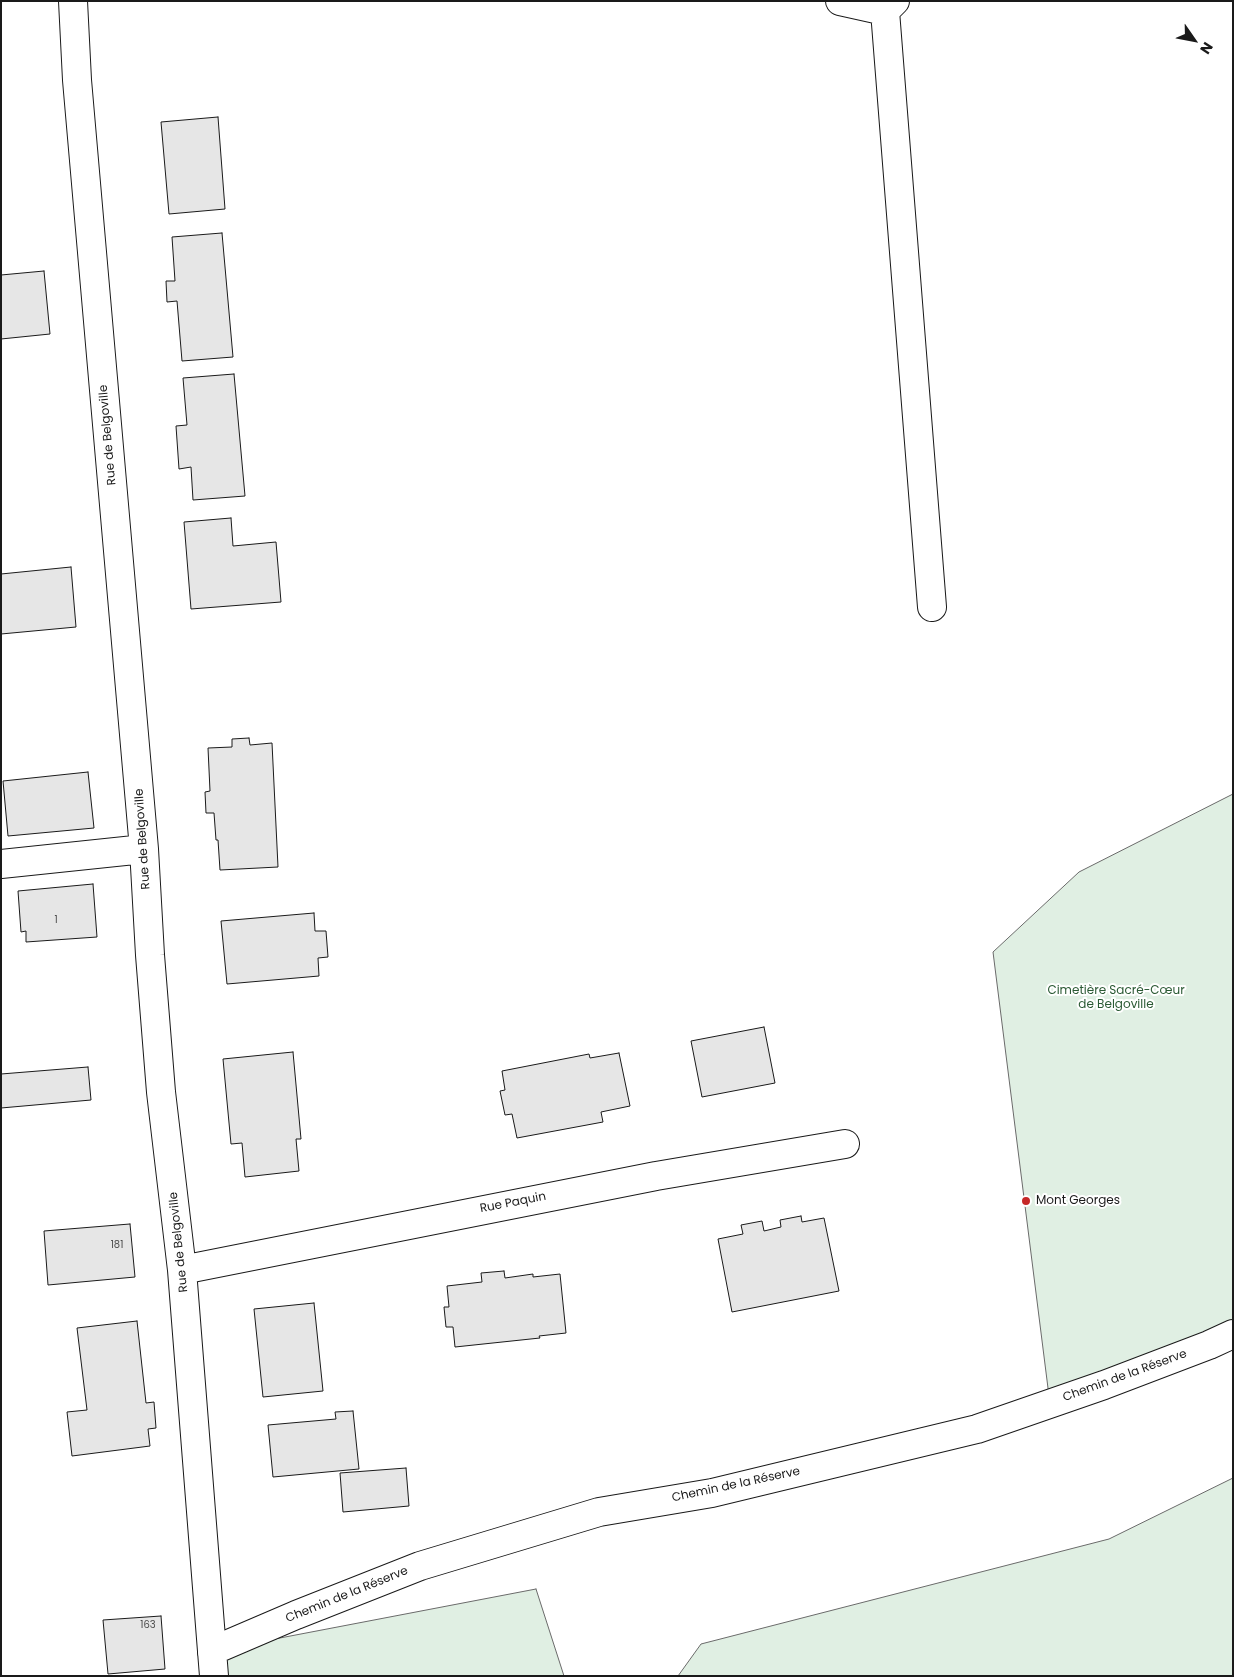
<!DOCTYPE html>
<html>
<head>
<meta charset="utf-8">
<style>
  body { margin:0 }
  #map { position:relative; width:1234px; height:1677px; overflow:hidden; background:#fff; font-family:Poppins,sans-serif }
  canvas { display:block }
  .frame { position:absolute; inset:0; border:2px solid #1a1a1a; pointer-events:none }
  .north { position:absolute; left:1169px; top:15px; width:50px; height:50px; -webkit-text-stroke:4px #fff; paint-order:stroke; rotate:123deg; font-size:14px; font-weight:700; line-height:20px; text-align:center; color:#1a1a1a }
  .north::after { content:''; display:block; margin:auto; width:18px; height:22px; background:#1a1a1a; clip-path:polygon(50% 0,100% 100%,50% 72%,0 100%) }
</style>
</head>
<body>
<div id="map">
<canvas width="1234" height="1677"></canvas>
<div class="frame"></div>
<div class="north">N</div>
</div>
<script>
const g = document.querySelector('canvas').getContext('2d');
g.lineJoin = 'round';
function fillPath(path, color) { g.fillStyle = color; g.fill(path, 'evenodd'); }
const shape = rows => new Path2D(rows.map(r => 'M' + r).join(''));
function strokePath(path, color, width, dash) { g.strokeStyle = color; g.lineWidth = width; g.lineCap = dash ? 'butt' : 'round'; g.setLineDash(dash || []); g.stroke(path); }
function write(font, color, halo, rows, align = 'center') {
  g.font = font + ' Poppins,sans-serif'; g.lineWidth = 4; g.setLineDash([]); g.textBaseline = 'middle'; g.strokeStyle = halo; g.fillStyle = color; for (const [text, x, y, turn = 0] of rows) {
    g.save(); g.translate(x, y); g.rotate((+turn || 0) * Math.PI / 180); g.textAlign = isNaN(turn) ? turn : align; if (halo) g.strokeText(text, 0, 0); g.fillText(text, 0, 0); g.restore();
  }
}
const green = shape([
  [1233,794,1233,1325,1050,1404,993,952,1079,872,1233,794],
  [1233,1478,1233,1676,678,1676,701,1644,1109,1539,1233,1478],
  [536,1589,564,1676,213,1676,212,1651,536,1589]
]);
fillPath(green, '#e0efe3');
strokePath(green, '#6a6a6a', 1);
const building = shape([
  [218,117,225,209,169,214,161,122,218,117],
  [222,233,233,357,182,361,177,301,167,302,166,281,175,281,172,237,222,233],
  [44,271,50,334,1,339,1,275,44,271],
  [234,374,245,496,193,500,191,467,179,469,176,426,187,425,183,378,234,374],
  [231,518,233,546,276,542,281,602,191,609,184,522,231,518],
  [71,567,76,627,1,634,1,574,71,567],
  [249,738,250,745,272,743,278,867,220,870,218,840,216,840,214,813,206,813,205,792,210,791,208,748,232,747,232,739,249,738],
  [88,772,94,828,8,836,3,781,88,772],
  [93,884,97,937,26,942,26,931,21,932,18,891,93,884],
  [314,913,315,931,326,931,328,957,318,958,319,976,227,984,221,921,314,913],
  [764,1027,775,1083,702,1097,691,1041,764,1027],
  [293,1052,301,1139,296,1139,299,1171,245,1177,242,1143,231,1144,223,1059,293,1052],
  [619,1053,630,1106,601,1112,603,1122,517,1138,512,1114,505,1115,500,1091,505,1090,502,1071,589,1054,590,1058,619,1053],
  [88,1067,91,1100,1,1108,1,1074,88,1067],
  [801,1216,802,1222,824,1218,839,1291,732,1312,718,1239,743,1234,741,1225,762,1221,764,1231,781,1227,780,1220,801,1216],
  [130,1224,135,1277,48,1285,44,1231,130,1224],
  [504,1271,505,1278,533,1274,533,1277,560,1274,566,1333,539,1336,540,1338,455,1347,453,1327,446,1327,444,1307,449,1307,447,1286,482,1282,481,1273,504,1271],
  [314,1303,323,1391,263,1397,254,1309,314,1303],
  [137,1321,146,1403,154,1402,156,1428,148,1429,150,1446,72,1456,67,1412,87,1410,77,1328,137,1321],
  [353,1411,359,1469,273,1477,268,1425,336,1419,335,1412,353,1411],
  [406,1468,409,1506,343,1512,340,1473,406,1468],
  [161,1616,165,1669,108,1674,103,1620,161,1616]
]);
fillPath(building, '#e6e6e6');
strokePath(building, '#1a1a1a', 1);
const minor = shape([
  [73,1,77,80,144,849,150,955,161,1092,182,1270,212,1651],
  [840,1,885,11,895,1],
  [885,11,932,607],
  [1,864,144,849],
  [182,1270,656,1176,845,1144]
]);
const tertiary = shape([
  [214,1676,212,1651,296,1615,420,1566,599,1512,712,1493,977,1429,1104,1385,1209,1345,1233,1334]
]);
strokePath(minor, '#1a1a1a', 30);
strokePath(tertiary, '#1a1a1a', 30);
strokePath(minor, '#fff', 28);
strokePath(tertiary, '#fff', 28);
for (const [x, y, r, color] of [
  [1026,1201,5,"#c62828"]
]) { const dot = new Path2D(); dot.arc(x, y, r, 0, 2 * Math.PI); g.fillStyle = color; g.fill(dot); strokePath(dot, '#fff', 2); }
write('10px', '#4d4d4d', null, [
  ["1",56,920],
  ["181",117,1245],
  ["163",148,1625]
]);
write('12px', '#1a1a1a', '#fff', [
  ["Rue de Belgoville",108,435,-95],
  ["Rue de Belgoville",143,839,-94],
  ["Rue Paquin",513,1203,-11],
  ["Rue de Belgoville",179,1242,-96],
  ["Chemin de la Réserve",1125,1376,-20],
  ["Chemin de la Réserve",736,1485,-12],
  ["Chemin de la Réserve",347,1595,-22]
]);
write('12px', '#2b5a34', '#fff', [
  ["Cimetière Sacré-Cœur",1116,991],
  ["de Belgoville",1116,1005]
]);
write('12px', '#1a1a1a', '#fff', [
  ["Mont Georges",1036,1201]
], 'left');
</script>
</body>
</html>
